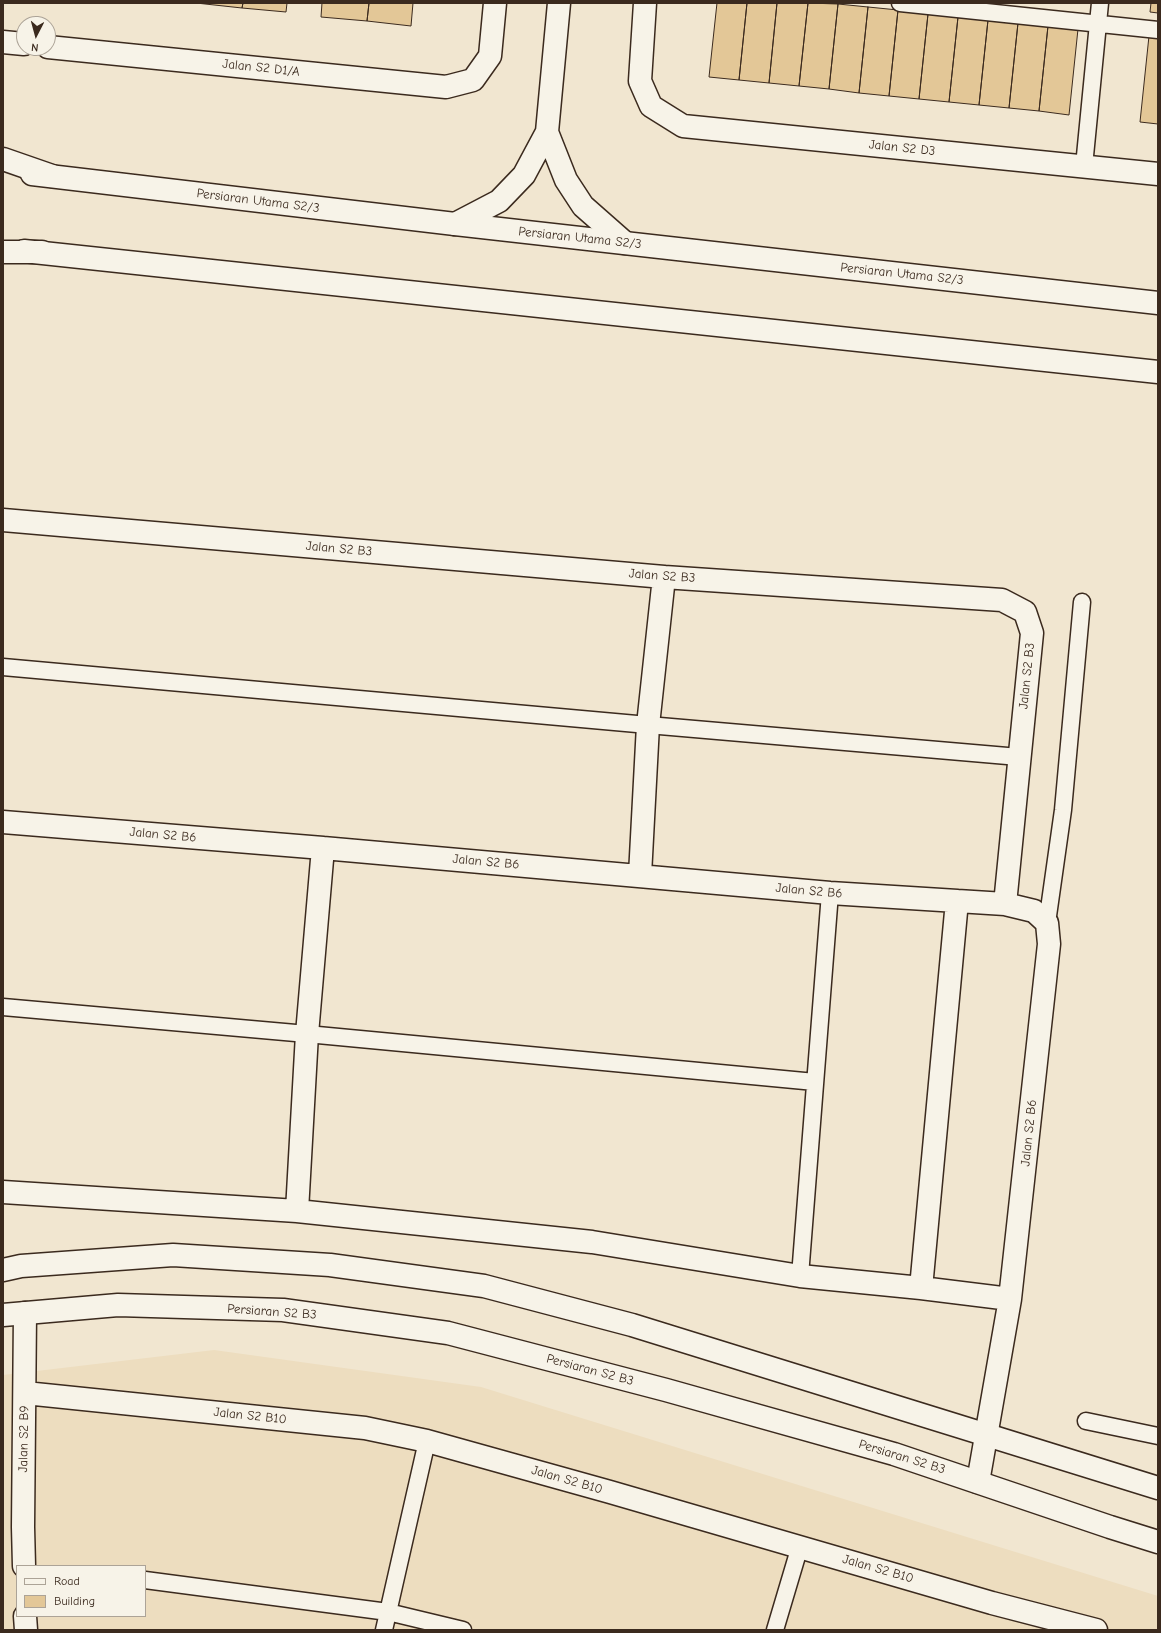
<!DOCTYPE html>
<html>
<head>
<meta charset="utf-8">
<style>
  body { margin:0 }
  #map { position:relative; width:1161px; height:1633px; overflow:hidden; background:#f1e6d0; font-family:"Comic Neue",sans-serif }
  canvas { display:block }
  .frame { position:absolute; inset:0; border:4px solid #3b2a1e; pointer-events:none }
  .legend { position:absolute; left:16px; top:1565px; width:130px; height:52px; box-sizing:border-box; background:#f7f3e8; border:1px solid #aca397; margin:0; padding:5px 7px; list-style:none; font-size:12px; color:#3b2a1e }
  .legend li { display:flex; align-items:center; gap:8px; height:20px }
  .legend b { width:20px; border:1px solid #aca397 }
  .north { position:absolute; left:16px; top:16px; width:40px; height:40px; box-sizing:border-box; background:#f7f3e8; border:1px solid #aca397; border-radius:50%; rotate:186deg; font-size:11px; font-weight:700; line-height:16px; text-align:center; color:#3b2a1e }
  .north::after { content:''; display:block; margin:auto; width:14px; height:18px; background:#3b2a1e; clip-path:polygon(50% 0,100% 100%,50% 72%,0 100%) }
</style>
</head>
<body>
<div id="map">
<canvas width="1161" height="1633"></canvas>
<div class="frame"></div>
<ul class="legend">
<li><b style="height:5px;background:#f7f3e8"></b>Road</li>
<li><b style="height:11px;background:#e3c797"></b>Building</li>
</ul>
<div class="north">N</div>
</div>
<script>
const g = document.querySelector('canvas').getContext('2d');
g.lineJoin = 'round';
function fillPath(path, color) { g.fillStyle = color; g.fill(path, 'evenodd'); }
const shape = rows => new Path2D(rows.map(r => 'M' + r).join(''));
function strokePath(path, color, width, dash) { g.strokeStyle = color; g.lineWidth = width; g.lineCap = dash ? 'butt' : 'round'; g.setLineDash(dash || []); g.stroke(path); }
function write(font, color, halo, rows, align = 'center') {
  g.font = font + ' "Comic Neue",sans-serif'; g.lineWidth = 4; g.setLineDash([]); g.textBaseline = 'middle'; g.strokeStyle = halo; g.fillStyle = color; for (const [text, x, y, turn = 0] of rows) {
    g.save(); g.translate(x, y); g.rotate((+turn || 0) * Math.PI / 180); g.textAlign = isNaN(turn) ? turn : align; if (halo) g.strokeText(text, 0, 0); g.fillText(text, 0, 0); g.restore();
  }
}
fillPath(shape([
  [214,1350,481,1387,1158,1596,1158,1630,3,1630,3,1375],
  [17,1566,145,1566,145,1616,17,1616]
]), '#edddbf');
const building = shape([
  [196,3,243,3,242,8,196,3],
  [243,3,287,3,286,12,242,8,243,3],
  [322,3,369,3,367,21,321,17,322,3],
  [369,3,413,3,411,26,367,21,369,3],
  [717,3,747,3,739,80,709,77,717,3],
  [747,3,777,3,769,83,739,80,747,3],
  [777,3,808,3,799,86,769,83,777,3],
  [808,3,838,4,829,89,799,86,808,3],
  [1151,3,1158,3,1158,13,1150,12,1151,3],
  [838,4,868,7,859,93,829,89,838,4],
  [868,7,898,10,889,96,859,93,868,7],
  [898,10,928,14,919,99,889,96,898,10],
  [928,14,958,17,949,102,919,99,928,14],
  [958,17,988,20,979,105,949,102,958,17],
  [988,20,1018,23,1009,108,979,105,988,20],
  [1018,23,1048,26,1039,111,1009,108,1018,23],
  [1048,26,1078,29,1069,115,1039,111,1048,26],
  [1149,36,1158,37,1158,124,1140,122,1149,36]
]);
fillPath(building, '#e3c797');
strokePath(building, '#3b2a1e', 1);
const service = shape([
  [900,3,1158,30],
  [1084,166,1100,3],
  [3,667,648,725,1019,757],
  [1047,923,1063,810,1082,602],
  [3,1007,307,1034,815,1082],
  [800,1276,830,893],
  [1086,1421,1158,1436],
  [145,1580,388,1612,463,1630],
  [384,1630,427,1441],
  [775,1630,800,1546]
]);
const minor = shape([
  [645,3,640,81,651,106,683,126,1158,174],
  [3,42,24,44],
  [48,47,446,87,473,80,490,56,495,3],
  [3,520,664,577,1002,600,1025,612,1032,633,1005,904],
  [3,822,323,848,830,893,1005,904,1034,911,1047,923,1049,944,1010,1299,978,1482],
  [640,875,648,725,664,577],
  [3,1192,297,1211,592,1242,800,1276,921,1288,1010,1299],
  [297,1211,307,1034,323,848],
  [921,1288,957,901],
  [25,1393,365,1428,427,1441,610,1492,992,1603,1096,1630],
  [24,1566,23,1527,25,1313],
  [25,1616,26,1630]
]);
const tertiary = shape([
  [547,132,566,180,583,206,625,243],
  [455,224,499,201,524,175,547,132,559,3],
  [3,1270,21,1266,173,1255,330,1265,484,1286,632,1325,1158,1488],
  [3,1315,118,1305,283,1310,448,1333,666,1390,894,1454,1110,1527,1158,1542]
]);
const secondary = shape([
  [32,174,455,224,1158,303],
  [24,251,1158,372]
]);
const primary = shape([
  [3,159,52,176],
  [3,252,42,252]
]);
strokePath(service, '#3b2a1e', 19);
strokePath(minor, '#3b2a1e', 25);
strokePath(tertiary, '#3b2a1e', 25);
strokePath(secondary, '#3b2a1e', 25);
strokePath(primary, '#3b2a1e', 25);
strokePath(service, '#f7f3e8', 16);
strokePath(minor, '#f7f3e8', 22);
strokePath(tertiary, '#f7f3e8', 22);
strokePath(secondary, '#f7f3e8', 22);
strokePath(primary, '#f7f3e8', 22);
write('13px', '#3b2a1e', '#f7f3e8', [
  ["Jalan S2 D1/A",261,68,6],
  ["Jalan S2 D3",902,148,6],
  ["Persiaran Utama S2/3",258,201,7],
  ["Persiaran Utama S2/3",580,238,6],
  ["Persiaran Utama S2/3",902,274,6],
  ["Jalan S2 B3",339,549,5],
  ["Jalan S2 B3",662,576,4],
  ["Jalan S2 B3",1027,676,-84],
  ["Jalan S2 B6",163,835,5],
  ["Jalan S2 B6",486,862,5],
  ["Jalan S2 B6",809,891,5],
  ["Jalan S2 B6",1029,1133,-84],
  ["Persiaran S2 B3",272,1312,4],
  ["Persiaran S2 B3",590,1370,15],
  ["Jalan S2 B10",250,1416,6],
  ["Jalan S2 B9",24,1439,-89],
  ["Persiaran S2 B3",902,1457,17],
  ["Jalan S2 B10",567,1480,16],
  ["Jalan S2 B10",878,1569,16]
]);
</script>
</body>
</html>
